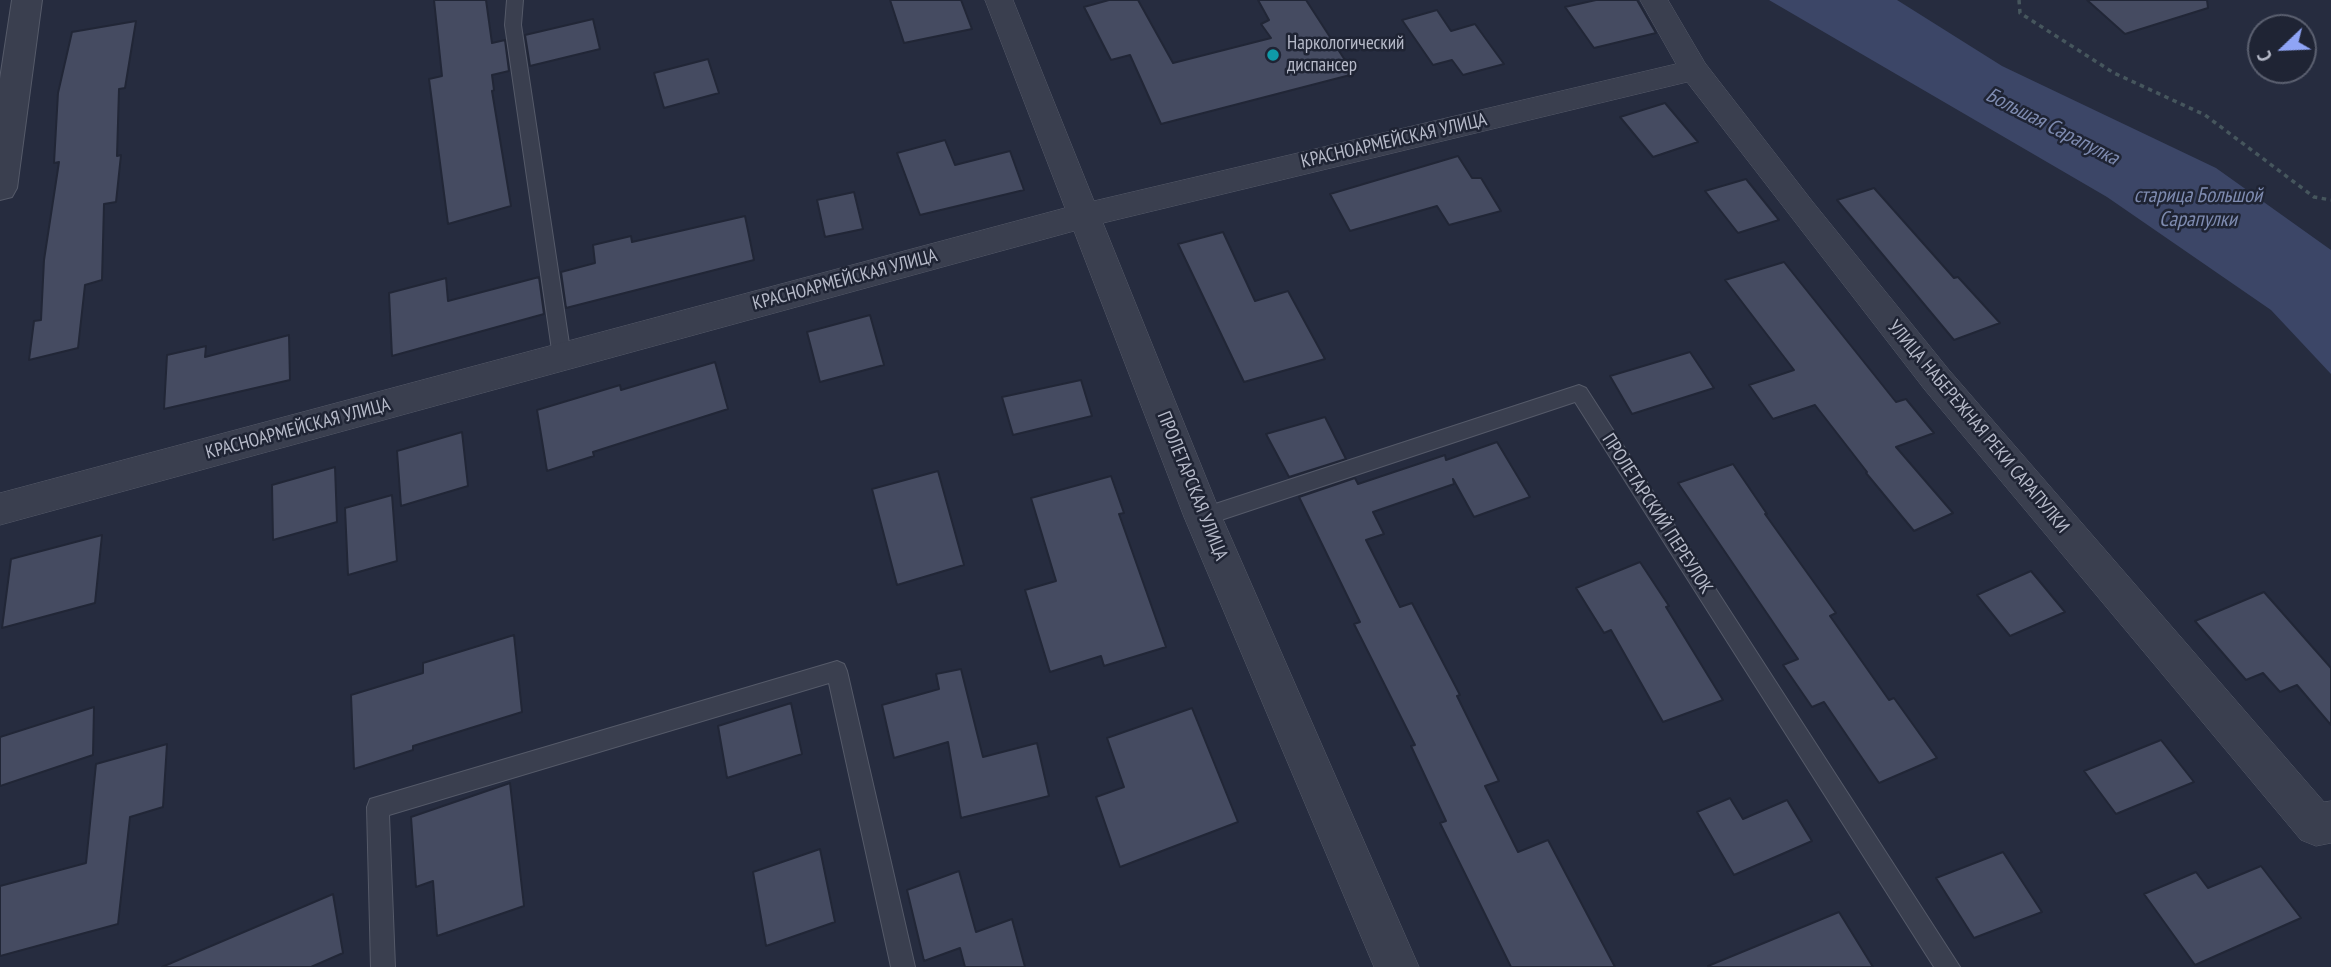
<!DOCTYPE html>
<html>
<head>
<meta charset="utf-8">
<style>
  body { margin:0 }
  #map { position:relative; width:2331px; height:967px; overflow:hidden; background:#262c3f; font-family:"PT Sans Narrow",sans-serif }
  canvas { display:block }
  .north { position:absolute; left:2247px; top:14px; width:70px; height:70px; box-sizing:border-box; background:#1f2434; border:2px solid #5b6070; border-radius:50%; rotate:247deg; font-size:19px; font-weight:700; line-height:28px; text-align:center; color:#b6bac9 }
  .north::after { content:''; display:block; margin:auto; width:24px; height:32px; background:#8fa4f5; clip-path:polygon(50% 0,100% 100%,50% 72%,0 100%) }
</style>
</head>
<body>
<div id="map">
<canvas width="2331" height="967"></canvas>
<div class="north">С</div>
</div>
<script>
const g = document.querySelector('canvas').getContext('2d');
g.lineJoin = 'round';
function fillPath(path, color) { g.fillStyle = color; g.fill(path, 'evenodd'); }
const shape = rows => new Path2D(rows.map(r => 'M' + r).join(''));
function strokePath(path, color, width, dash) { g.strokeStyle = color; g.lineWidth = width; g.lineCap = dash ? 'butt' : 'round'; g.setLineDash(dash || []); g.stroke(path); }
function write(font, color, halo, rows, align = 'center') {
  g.font = font + ' "PT Sans Narrow",sans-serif'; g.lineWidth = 5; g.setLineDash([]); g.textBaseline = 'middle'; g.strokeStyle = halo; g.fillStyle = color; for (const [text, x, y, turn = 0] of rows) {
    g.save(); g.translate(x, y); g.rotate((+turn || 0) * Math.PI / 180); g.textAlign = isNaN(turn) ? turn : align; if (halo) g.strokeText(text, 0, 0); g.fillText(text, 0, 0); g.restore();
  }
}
fillPath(shape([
  [1769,0,1897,0,2002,66,2216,168,2331,250,2331,374,2271,310,2107,197]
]), '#3c4667');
const building = shape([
  [434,0,486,0,492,43,505,40,509,71,492,75,494,90,492,91,511,206,448,224,429,79,442,76,434,0],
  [890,0,961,0,972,29,904,43,890,0],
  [1109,0,1138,0,1173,63,1271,38,1261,24,1269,20,1258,0,1306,0,1354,74,1161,124,1130,55,1111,60,1084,7,1109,0],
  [1596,0,1637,0,1656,33,1594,48,1565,7,1596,0],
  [2087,0,2207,0,2208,8,2125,34,2087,0],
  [1437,10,1451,31,1475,24,1504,64,1463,75,1452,60,1433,65,1402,20,1437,10],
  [593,19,600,49,530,66,525,35,593,19],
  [136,21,125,88,119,89,117,156,121,155,116,202,104,204,102,280,85,285,78,348,29,360,34,321,41,320,44,260,59,162,54,163,58,93,72,32,136,21],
  [708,59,719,93,664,108,654,73,708,59],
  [1665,103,1698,142,1653,157,1620,117,1665,103],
  [945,140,955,165,1010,151,1024,190,920,215,897,153,945,140],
  [1458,156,1472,178,1481,178,1501,211,1449,225,1437,206,1350,231,1330,194,1458,156],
  [1746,179,1779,220,1738,233,1705,191,1746,179],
  [1874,188,1954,278,1958,277,2000,323,1954,340,1837,200,1874,188],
  [854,192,863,229,825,237,817,200,854,192],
  [745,216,754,260,566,308,561,272,595,263,593,245,631,236,632,242,745,216],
  [1223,232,1255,301,1288,291,1325,359,1244,382,1178,244,1223,232],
  [1784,262,1896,402,1906,399,1934,433,1896,447,1953,513,1914,531,1866,473,1867,472,1815,405,1773,419,1749,385,1794,370,1725,280,1784,262],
  [539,277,544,314,392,356,389,293,446,278,448,301,539,277],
  [870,315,884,365,820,382,807,332,870,315],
  [289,335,290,380,164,409,167,355,206,346,205,357,289,335],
  [1690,352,1714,388,1632,414,1610,376,1690,352],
  [715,362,728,409,593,452,594,456,547,471,537,410,620,385,621,390,715,362],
  [1081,380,1092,416,1013,435,1002,397,1081,380],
  [1325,417,1346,459,1289,477,1266,434,1325,417],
  [462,432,468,486,401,506,397,451,462,432],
  [1497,442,1530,497,1474,517,1453,479,1454,484,1373,512,1384,534,1366,540,1400,607,1412,603,1460,695,1457,696,1499,781,1485,786,1518,852,1548,840,1615,967,1511,967,1440,823,1446,821,1411,746,1415,745,1354,624,1360,622,1299,497,1355,478,1358,484,1445,455,1446,460,1497,442],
  [1733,464,1767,514,1765,514,1836,613,1830,616,1889,700,1894,698,1937,758,1879,783,1824,702,1812,707,1783,665,1798,659,1678,483,1733,464],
  [335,467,337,522,273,540,272,485,335,467],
  [938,471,964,565,897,585,872,489,938,471],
  [1111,476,1124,513,1119,514,1166,647,1104,666,1101,656,1050,672,1025,590,1056,581,1031,498,1111,476],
  [392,495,397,561,348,575,345,508,392,495],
  [102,535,95,603,2,628,11,559,102,535],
  [1640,562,1669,606,1666,607,1723,700,1663,722,1611,630,1604,633,1576,588,1640,562],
  [2031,571,2065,612,2010,636,1977,595,2031,571],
  [2264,592,2331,668,2331,725,2297,685,2280,692,2263,673,2246,680,2195,621,2264,592],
  [514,635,522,712,413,746,413,750,354,769,351,695,423,673,423,663,514,635],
  [961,669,983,757,1037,743,1049,796,961,818,948,742,894,758,882,705,939,689,936,674,961,669],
  [791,703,802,754,727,778,718,726,791,703],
  [94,707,93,755,0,786,0,737,94,707],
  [1192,708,1238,822,1120,867,1096,797,1124,787,1107,738,1192,708],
  [2161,740,2194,782,2116,814,2084,771,2161,740],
  [167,744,163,807,130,817,118,924,0,956,0,886,86,863,96,764,167,744],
  [510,783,524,906,437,936,433,881,416,887,411,817,510,783],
  [1730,798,1743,819,1787,800,1812,841,1734,875,1697,812,1730,798],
  [820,849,835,922,766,946,753,872,820,849],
  [2003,852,2042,912,1974,938,1936,878,2003,852],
  [2261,866,2301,918,2195,965,2144,894,2196,872,2208,888,2261,866],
  [959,871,976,932,1012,919,1025,967,965,967,960,948,924,961,907,890,959,871],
  [333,894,343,953,311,967,162,967,333,894],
  [1839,912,1873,967,1708,967,1708,966,1839,912]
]);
fillPath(building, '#454b61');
strokePath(building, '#212636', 2);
const service = shape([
  [507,0,523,0,521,25,571,357,568,362,562,364,556,362,553,357,505,25,507,0],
  [1579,385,1586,388,1960,967,1934,967,1575,402,1203,526,1196,523,1193,517,1196,511,1203,508,1579,385],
  [837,661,844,664,847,671,915,967,891,967,829,683,389,815,395,967,371,967,367,807,370,799,837,661]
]);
const minor = shape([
  [985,0,1013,0,1094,201,1676,64,1640,0,1668,0,1705,63,1812,201,1949,370,2324,802,2331,801,2331,843,2316,846,2301,840,1925,390,1687,82,1103,223,1222,517,1419,967,1374,967,1184,517,1074,231,0,525,0,493,1065,208,985,0]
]);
const tertiary = shape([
  [12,0,42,0,17,188,12,197,0,200,0,79,12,0]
]);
strokePath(service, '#555a69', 2);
strokePath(minor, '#555a69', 1);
strokePath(tertiary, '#555a69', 2);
strokePath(shape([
  [2019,0,2020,13,2114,73,2205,115,2314,197,2331,200]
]), '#46565d', 3.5, [4.5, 4.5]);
fillPath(service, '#3a3f4f');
fillPath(minor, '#3a3f4f');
fillPath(tertiary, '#3a3f4f');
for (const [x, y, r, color] of [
  [1273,55,7,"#0f9aa8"]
]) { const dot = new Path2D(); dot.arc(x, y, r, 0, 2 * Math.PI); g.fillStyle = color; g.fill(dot); strokePath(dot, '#1f2434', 2.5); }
write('19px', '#b6bac9', '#1f2434', [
  ["Наркологический",1287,44],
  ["диспансер",1287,66]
], 'left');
write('19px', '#b6bac9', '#1f2434', [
  ["КРАСНОАРМЕЙСКАЯ УЛИЦА",1394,141,-13],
  ["КРАСНОАРМЕЙСКАЯ УЛИЦА",845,280,-15],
  ["УЛИЦА НАБЕРЕЖНАЯ РЕКИ САРАПУЛКИ",1978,427,50],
  ["КРАСНОАРМЕЙСКАЯ УЛИЦА",298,429,-15],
  ["ПРОЛЕТАРСКАЯ УЛИЦА",1192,486,68],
  ["ПРОЛЕТАРСКИЙ ПЕРЕУЛОК",1657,514,57]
]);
write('italic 21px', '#7e8bb0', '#1f2434', [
  ["Большая Сарапулка",2052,127,27],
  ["старица Большой",2198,196],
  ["Сарапулки",2198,220]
]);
</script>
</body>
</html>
